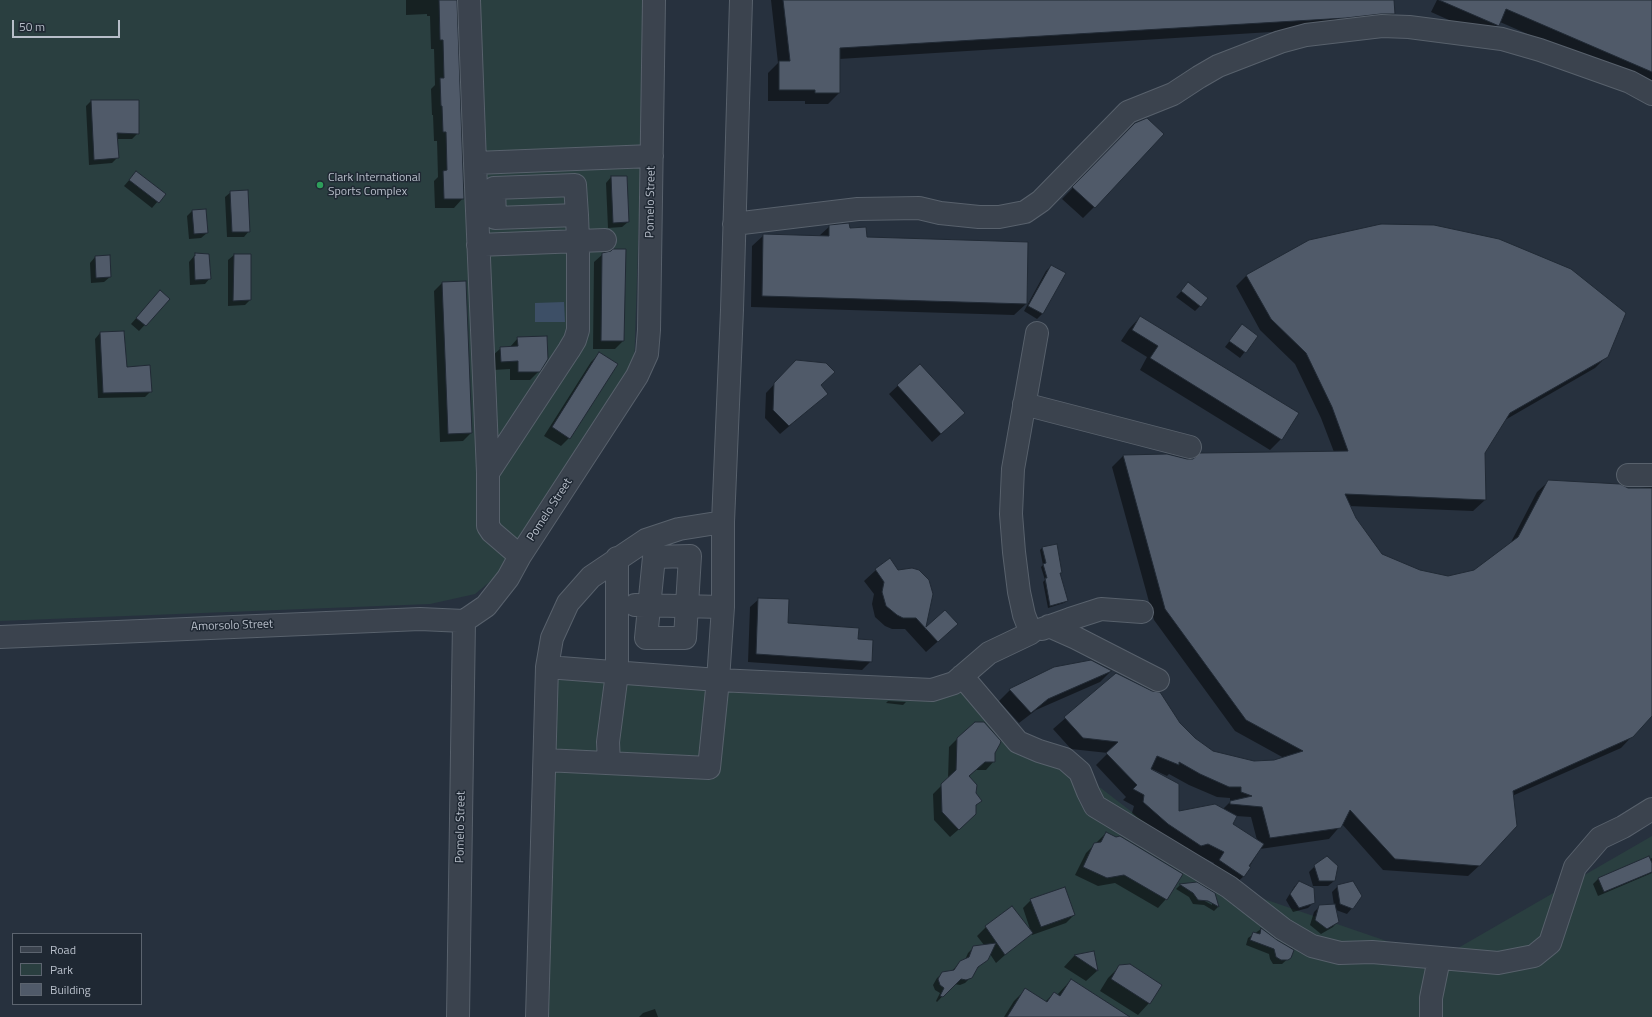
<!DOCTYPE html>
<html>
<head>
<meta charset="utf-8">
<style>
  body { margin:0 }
  #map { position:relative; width:1652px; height:1017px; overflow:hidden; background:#27313e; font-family:"Titillium Web",sans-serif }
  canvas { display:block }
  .legend { position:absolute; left:12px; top:933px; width:130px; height:72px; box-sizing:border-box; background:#1f2833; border:1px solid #5c646f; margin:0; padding:5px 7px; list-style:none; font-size:12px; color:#b7bec9 }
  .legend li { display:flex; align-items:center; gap:8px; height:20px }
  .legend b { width:20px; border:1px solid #5c646f }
  .scale { position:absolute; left:12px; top:20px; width:108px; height:18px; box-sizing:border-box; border:2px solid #b7bec9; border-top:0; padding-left:5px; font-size:12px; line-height:14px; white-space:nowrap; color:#b7bec9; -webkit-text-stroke:3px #1f2833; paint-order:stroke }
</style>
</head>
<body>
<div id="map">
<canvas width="1652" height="1017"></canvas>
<ul class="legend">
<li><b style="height:5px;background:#3b434e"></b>Road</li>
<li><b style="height:11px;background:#2a3f40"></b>Park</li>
<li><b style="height:11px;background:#505a69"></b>Building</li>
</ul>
<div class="scale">50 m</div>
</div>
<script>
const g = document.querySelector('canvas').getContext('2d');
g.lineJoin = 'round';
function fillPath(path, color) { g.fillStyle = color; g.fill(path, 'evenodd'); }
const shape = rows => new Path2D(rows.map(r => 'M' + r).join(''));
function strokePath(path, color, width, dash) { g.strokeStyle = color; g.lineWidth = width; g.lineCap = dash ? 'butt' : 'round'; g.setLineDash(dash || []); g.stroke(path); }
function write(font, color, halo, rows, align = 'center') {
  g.font = font + ' "Titillium Web",sans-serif'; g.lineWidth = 3; g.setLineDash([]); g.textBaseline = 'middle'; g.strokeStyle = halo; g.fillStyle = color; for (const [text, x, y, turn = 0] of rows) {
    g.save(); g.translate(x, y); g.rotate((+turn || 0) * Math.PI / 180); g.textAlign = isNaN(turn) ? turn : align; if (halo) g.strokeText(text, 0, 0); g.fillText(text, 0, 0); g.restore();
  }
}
fillPath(shape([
  [0,0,646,0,634,369,499,574,475,594,430,604,0,621],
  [547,667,954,683,1080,772,1229,887,1439,959,1652,836,1652,1017,535,1017]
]), '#2a3f40');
fillPath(shape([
  [564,302,565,322,535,322,535,303]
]), '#3d4f66');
fillPath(shape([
  [406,0,456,0,463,198,454,208,435,208,434,181,438,177,437,141,434,141,433,115,432,115,431,89,435,85,434,49,431,49,430,16,427,16,427,14,406,15],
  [771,0,1393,0,1394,14,1383,25,839,59,839,93,828,104,805,104,805,101,768,101,768,73,778,63],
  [1437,0,1652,0,1652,88,1500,22,1487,37,1431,12],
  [91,101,138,133,132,139,116,139,118,157,112,163,89,165,86,106],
  [1136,123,1094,207,1083,218,1062,199],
  [611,177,628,222,622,227,608,228,606,183],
  [131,178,164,194,152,208,124,186],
  [231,192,249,231,244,237,227,237,225,197],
  [192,211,207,233,201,238,189,239,187,216],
  [830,226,849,229,866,238,1026,304,1014,315,751,307,752,246,764,235,819,236],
  [196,254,210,278,205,284,190,285,189,262],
  [603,254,623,341,615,349,593,349,594,262],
  [234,255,250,255,250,300,245,305,228,306,228,260],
  [95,257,110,277,104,282,91,283,90,263],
  [1051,266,1043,313,1037,319,1024,311,1046,271],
  [1247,275,1607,356,1595,368,1505,420,1484,453,1485,500,1473,511,1349,506,1355,518,1381,555,1420,571,1448,577,1474,571,1510,544,1537,492,1549,481,1628,489,1652,487,1652,715,1621,748,1512,796,1480,865,1468,876,1383,870,1342,824,1329,839,1260,849,1244,876,1232,887,1208,871,1214,863,1157,835,1132,813,1134,806,1123,800,1126,797,1096,765,1108,753,1071,749,1053,729,1116,674,1180,724,1194,739,1212,752,1254,762,1274,761,1284,758,1235,731,1154,620,1112,467,1123,456,1187,460,1334,452,1321,418,1295,364,1260,330,1236,286],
  [1152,769,1167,776,1169,774,1189,785,1217,797,1230,798,1230,802,1223,809,1178,812,1151,771],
  [1236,816,1251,817,1257,840,1232,824],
  [443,282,471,433,463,441,440,442,434,291],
  [1188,284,1200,306,1195,311,1176,297],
  [155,297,169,299,139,331,131,324],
  [1140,317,1281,439,1270,450,1140,370,1147,357,1121,341,1129,329],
  [1242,325,1257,336,1240,358,1225,347],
  [100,333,126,368,151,391,145,397,98,398,95,339],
  [518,338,539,371,530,380,510,380,510,369,493,370,492,356,501,348,510,347],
  [599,354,569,438,561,446,544,436,591,362],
  [796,361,827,394,780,434,765,418,766,393],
  [920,365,955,421,932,442,889,394],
  [1042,548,1061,572,1059,574,1067,601,1064,603,1048,608,1043,582,1045,580,1041,567,1043,565,1040,550],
  [876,570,898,571,932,594,925,630,945,611,945,635,926,652,905,629,892,629,885,626,875,617,872,604,874,594,864,581],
  [759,599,787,624,857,640,871,661,862,670,748,662,750,607],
  [1055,668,1111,671,1100,682,1036,710,1019,723,999,701,1010,690],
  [888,701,906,702,903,705,886,703],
  [957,739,994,753,994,761,986,770,976,770,968,777,975,793,980,801,975,806,966,823,950,837,934,820,933,794,948,779,949,747],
  [1106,833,1166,899,1158,908,1115,883,1098,886,1075,875,1086,853],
  [1652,858,1652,873,1598,896,1593,884,1598,879],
  [1315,866,1334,881,1328,886,1313,886,1309,872],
  [1299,882,1314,902,1308,908,1293,912,1286,900,1294,887],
  [1197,883,1214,894,1218,907,1214,911,1204,905,1193,904,1189,897,1176,889,1180,885],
  [1203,900,1212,902,1212,905],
  [1338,886,1352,908,1347,914,1336,910,1338,921,1333,927,1321,934,1310,925,1314,912,1320,906,1334,905,1332,892],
  [1031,900,1074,915,1066,923,1032,935,1031,932,996,963,990,954,987,959,975,970,971,977,965,983,960,985,954,984,937,1002,936,1001,940,993,935,990,933,985,937,978,943,973,952,971,960,962,965,960,968,953,974,947,984,945,977,936,986,927,1012,908,1031,932,1023,908],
  [1261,929,1292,955,1282,964,1273,964,1270,959,1269,954,1246,945,1248,938],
  [1093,952,1097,971,1086,981,1064,967,1074,956],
  [1120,966,1161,985,1149,1003,1138,1015,1100,991,1108,978],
  [1071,980,1128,1017,1004,1017,1014,1001,1025,990,1045,1002,1054,993,1057,995],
  [655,1009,658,1017,639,1017,643,1013]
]), '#0007');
const building = shape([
  [439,0,457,0,464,199,444,199,443,171,447,170,446,132,443,132,442,106,441,106,440,78,444,78,443,40,440,40,439,0],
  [783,0,1394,0,1395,14,1381,14,1346,18,840,48,840,93,815,93,815,90,779,90,779,61,790,61,783,0],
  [1439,0,1652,0,1652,72,1506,9,1499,26,1439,0],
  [91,100,139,100,139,134,117,133,119,158,94,160,91,100],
  [1147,118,1164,134,1095,208,1072,187,1135,123,1147,118],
  [136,171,166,194,159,203,129,180,136,171],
  [611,176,627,176,629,222,613,223,611,176],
  [248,190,250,232,232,232,230,191,248,190],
  [206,209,208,233,194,234,192,210,206,209],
  [849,223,850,228,866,227,867,237,1028,242,1027,304,762,296,763,234,829,236,829,225,849,223],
  [1381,224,1434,225,1499,239,1571,269,1626,313,1608,357,1510,413,1485,453,1486,500,1345,494,1356,518,1382,554,1420,570,1448,576,1474,570,1518,537,1548,480,1620,484,1628,488,1652,488,1652,716,1633,737,1513,791,1517,826,1480,866,1395,859,1350,810,1341,828,1270,838,1262,807,1230,804,1230,801,1252,796,1241,792,1241,787,1229,787,1200,774,1179,762,1179,765,1157,756,1151,769,1179,784,1179,811,1215,804,1237,816,1233,824,1264,844,1249,866,1251,867,1244,877,1219,860,1224,852,1208,844,1201,846,1168,824,1143,802,1144,795,1133,789,1137,785,1106,753,1118,742,1083,738,1064,717,1116,673,1152,691,1160,692,1180,723,1195,738,1213,751,1254,761,1274,760,1303,751,1246,720,1165,609,1123,455,1167,454,1187,459,1193,459,1200,453,1348,451,1332,407,1306,353,1271,319,1246,275,1309,240,1381,224],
  [613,249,626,249,624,341,601,341,602,253,611,251,613,249],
  [195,253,209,254,211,279,195,280,194,256,195,256,195,253],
  [234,254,251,254,251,300,233,301,234,254],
  [110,255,111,277,96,278,95,256,110,255],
  [1051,265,1066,273,1043,314,1028,306,1051,265],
  [466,281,472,433,448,434,442,282,466,281],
  [1188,282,1208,298,1201,307,1181,291,1188,282],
  [160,290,170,299,146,326,136,318,160,290],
  [1140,316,1299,413,1282,440,1150,358,1158,346,1132,330,1140,316],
  [1242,324,1258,336,1246,353,1229,341,1242,324],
  [124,331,127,367,150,365,152,392,103,393,100,332,124,331],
  [547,336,548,359,540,372,518,372,518,361,501,362,500,347,518,346,517,337,547,336],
  [599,352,618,364,570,439,552,427,599,352],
  [796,360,826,363,835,372,821,385,828,394,789,426,773,410,774,383,796,360],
  [920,364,965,413,941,434,897,385,920,364],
  [1057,544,1062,573,1060,573,1068,601,1050,606,1045,578,1047,578,1043,564,1046,563,1042,547,1057,544],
  [890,558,898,570,912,568,919,570,929,580,933,594,926,627,945,610,958,624,938,642,916,618,903,618,897,615,886,606,882,592,884,582,875,569,890,558],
  [758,598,789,599,788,623,859,628,858,639,873,640,872,662,756,654,758,598],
  [1091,660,1112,671,1048,699,1031,713,1009,689,1054,667,1091,660],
  [975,722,984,722,1001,741,1000,744,995,753,995,762,985,762,969,776,977,785,976,793,982,801,976,805,976,814,959,830,942,812,941,784,956,770,957,738,975,722],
  [1106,832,1116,837,1120,836,1183,874,1167,900,1124,875,1107,878,1083,867,1094,843,1101,842,1106,832],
  [1327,856,1338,866,1335,881,1319,881,1314,865,1327,856],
  [1649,856,1652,863,1652,872,1604,892,1598,878,1649,856],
  [1299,881,1314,888,1315,903,1299,908,1290,894,1299,881],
  [1353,881,1362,896,1353,909,1340,904,1337,885,1353,881],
  [1197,882,1215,893,1219,907,1208,901,1198,900,1193,893,1179,884,1197,882],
  [1065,887,1075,915,1041,927,1030,899,1065,887],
  [1335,904,1339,922,1327,929,1315,920,1319,905,1335,904],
  [1012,906,1033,933,1005,955,985,926,1012,906],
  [1261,928,1277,940,1294,950,1291,958,1288,960,1281,960,1276,957,1274,949,1250,940,1253,932,1260,934,1261,928],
  [996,943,988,960,978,967,972,978,966,980,961,979,943,997,940,996,944,988,940,985,938,979,942,972,954,970,960,961,969,957,973,946,996,943],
  [1094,951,1098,971,1074,955,1094,951],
  [1130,964,1162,985,1150,1004,1111,979,1119,965,1130,964],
  [1071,979,1130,1017,1007,1017,1025,988,1047,1002,1054,992,1060,996,1071,979]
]);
fillPath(building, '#505a69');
strokePath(building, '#212a35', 1);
const minor = shape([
  [469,0,475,163,488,473,488,526,492,532,520,556],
  [475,163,652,156],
  [734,224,858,209,919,208,940,213,979,217,999,217,1025,212,1041,201,1128,112,1173,94,1199,77,1218,66,1280,42,1306,35,1382,26,1409,27,1502,39,1540,50,1630,82,1652,94],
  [478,245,605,240],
  [1024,404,1190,447],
  [488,473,569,350,575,340,578,330,578,242,577,215,575,185,494,188,495,218,577,215],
  [1628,475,1652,475],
  [690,556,685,638,646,638,654,557,690,556],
  [635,605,723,607],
  [464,621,486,606,508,578,520,556,637,376,647,354,649,330,654,0],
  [1049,626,1076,638,1158,680],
  [1042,629,1070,619,1101,609,1142,612],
  [0,637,420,619,464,621],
  [547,667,552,638,568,603,591,577,646,540,679,529,723,522],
  [962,676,1018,742,1039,751,1065,759,1080,772,1088,792,1095,806,1229,887,1283,929,1312,946,1340,953,1372,952,1498,963,1534,956,1550,943,1575,867,1600,838,1623,827,1652,809],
  [545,760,709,768,718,680,723,607,723,522,732,310,741,0],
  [609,763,608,742,617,673,617,558],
  [458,1017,464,621],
  [537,1017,547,667,718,680,932,690,954,683,989,653,1031,633,1024,615,1019,592,1014,552,1011,514,1013,469,1037,333],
  [1431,1017,1431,998,1439,959]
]);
strokePath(minor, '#58616c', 24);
strokePath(minor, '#3b434e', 22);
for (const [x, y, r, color] of [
  [320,185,4,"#2e9e5b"]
]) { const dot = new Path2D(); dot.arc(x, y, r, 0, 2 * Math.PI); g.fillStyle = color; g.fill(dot); strokePath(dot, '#1f2833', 1.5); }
write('12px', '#b7bec9', '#1f2833', [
  ["Clark International",328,178],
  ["Sports Complex",328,192]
], 'left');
write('12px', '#b7bec9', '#1f2833', [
  ["Pomelo Street",651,202,-89],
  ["Pomelo Street",550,510,-57],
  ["Amorsolo Street",232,626,-2],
  ["Pomelo Street",461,827,-89]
]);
</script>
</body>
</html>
